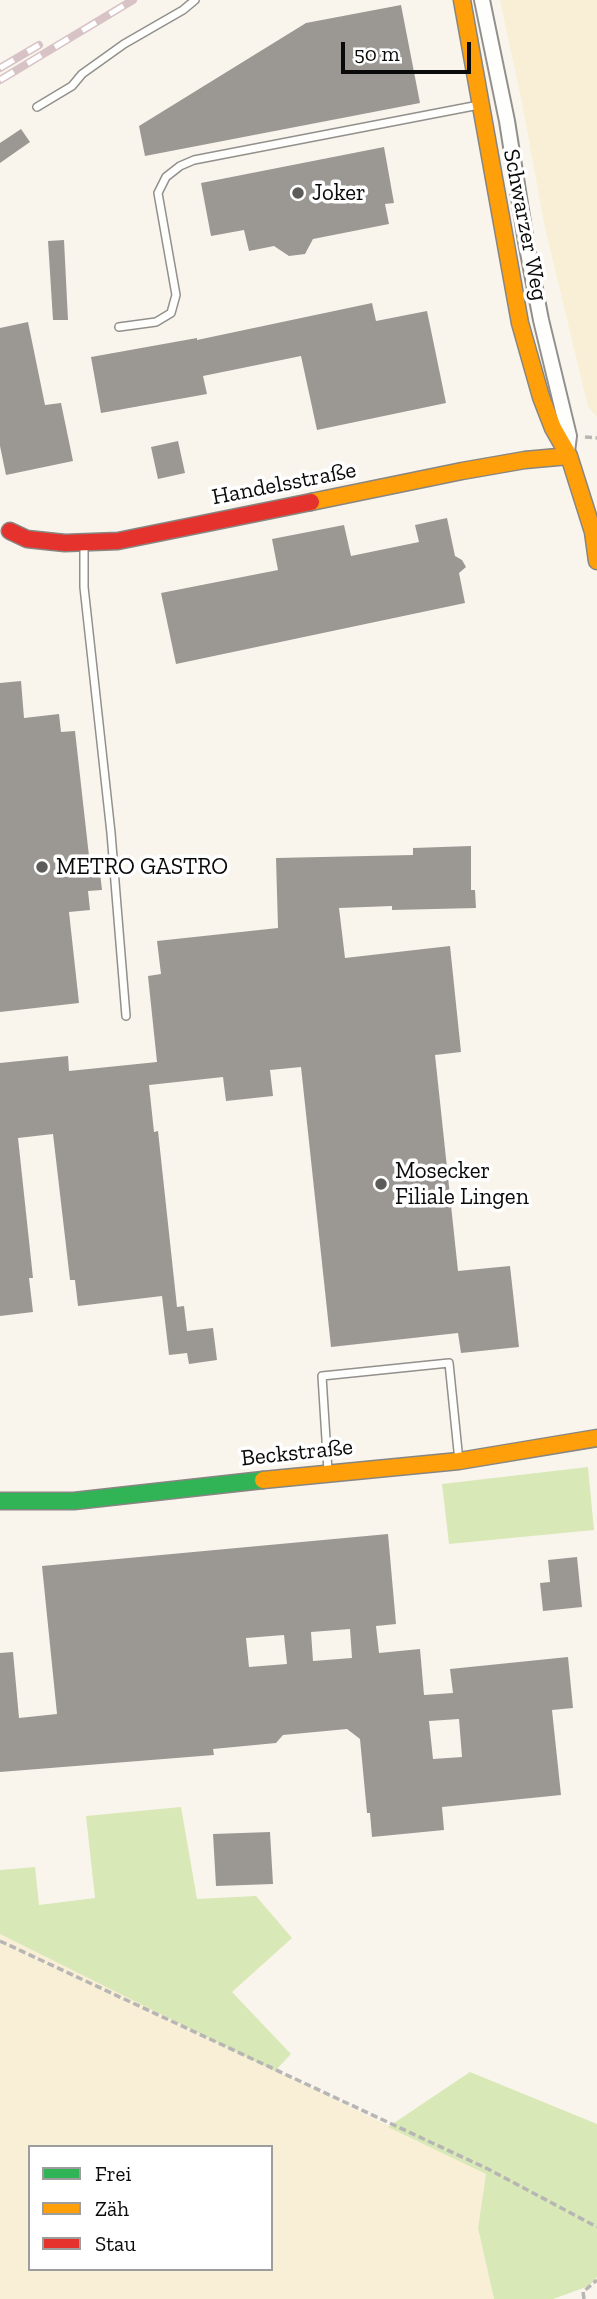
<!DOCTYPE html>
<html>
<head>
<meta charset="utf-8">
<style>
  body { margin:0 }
  #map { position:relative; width:597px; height:2299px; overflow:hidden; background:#f9f5ec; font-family:"Zilla Slab",serif }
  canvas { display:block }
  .legend { position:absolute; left:28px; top:2145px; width:245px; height:126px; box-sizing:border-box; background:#fff; border:2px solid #9d9d9d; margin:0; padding:9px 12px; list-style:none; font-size:21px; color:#0a0a0a }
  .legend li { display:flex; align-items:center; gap:14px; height:35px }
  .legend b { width:35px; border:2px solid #9d9d9d }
  .scale { position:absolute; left:341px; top:42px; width:130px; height:32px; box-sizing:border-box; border:4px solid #0a0a0a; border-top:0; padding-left:9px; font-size:21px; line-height:24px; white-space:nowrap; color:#0a0a0a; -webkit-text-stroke:5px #fff; paint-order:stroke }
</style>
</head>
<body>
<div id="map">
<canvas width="597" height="2299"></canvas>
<ul class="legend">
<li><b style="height:9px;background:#30b455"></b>Frei</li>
<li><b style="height:9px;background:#ff9f0a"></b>Zäh</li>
<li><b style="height:9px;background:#e5322d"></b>Stau</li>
</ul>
<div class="scale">50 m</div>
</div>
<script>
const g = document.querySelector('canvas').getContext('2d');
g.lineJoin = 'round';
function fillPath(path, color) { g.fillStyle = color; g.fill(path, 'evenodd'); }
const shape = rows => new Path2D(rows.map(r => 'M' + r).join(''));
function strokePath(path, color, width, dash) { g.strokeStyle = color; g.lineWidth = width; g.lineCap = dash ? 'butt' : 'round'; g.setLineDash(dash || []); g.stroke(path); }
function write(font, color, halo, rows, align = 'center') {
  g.font = font + ' "Zilla Slab",serif'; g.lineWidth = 7; g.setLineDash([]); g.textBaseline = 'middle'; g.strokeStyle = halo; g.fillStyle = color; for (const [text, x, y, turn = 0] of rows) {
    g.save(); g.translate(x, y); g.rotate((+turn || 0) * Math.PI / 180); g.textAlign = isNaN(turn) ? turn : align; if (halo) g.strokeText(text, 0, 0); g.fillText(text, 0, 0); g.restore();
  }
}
fillPath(shape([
  [500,0,597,0,597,417,588,407,545,228,522,103],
  [0,1934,486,2174,478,2228,494,2299,0,2299],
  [30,2147,271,2147,271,2269,30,2269]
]), '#f8efd6');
fillPath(shape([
  [588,1467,594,1530,449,1544,442,1484],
  [181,1807,197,1899,256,1896,292,1938,232,1992,291,2054,275,2071,0,1934,0,1870,35,1867,39,1905,95,1898,86,1816],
  [470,2072,597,2124,597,2277,589,2286,553,2299,494,2299,478,2228,486,2174,388,2127]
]), '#d9e8b7');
fillPath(shape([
  [401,5,420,103,145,156,139,126,306,23],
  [21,129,30,142,0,163,0,143],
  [384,147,394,203,385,204,389,224,313,239,305,254,289,256,274,246,249,251,244,230,211,236,201,183],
  [64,240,68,320,53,320,48,241],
  [372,303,376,321,427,311,446,403,317,430,301,356,203,376,207,394,101,413,91,357,197,338,197,340],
  [28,322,45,405,61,403,73,461,6,475,0,446,0,328],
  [178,441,185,473,158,479,151,447],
  [447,518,455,556,462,560,466,567,459,573,465,603,176,664,161,593,278,570,272,539,344,525,351,556,419,542,415,525],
  [21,681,24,718,59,714,61,732,75,731,91,874,100,873,102,890,88,891,90,910,69,912,79,1003,0,1012,0,683],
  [471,846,471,890,475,890,476,908,392,910,392,906,339,908,345,958,450,946,461,1052,435,1055,458,1271,510,1266,519,1347,461,1353,458,1333,331,1347,301,1067,270,1070,273,1096,226,1101,223,1077,149,1085,154,1132,158,1131,177,1307,184,1306,187,1331,213,1328,217,1360,189,1364,187,1353,169,1355,162,1296,78,1306,75,1280,70,1280,53,1134,18,1138,33,1278,29,1278,33,1312,0,1316,0,1063,68,1056,69,1071,157,1062,148,976,161,974,157,941,278,928,276,858,413,855,413,848],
  [388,1534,396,1624,376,1626,379,1653,420,1649,424,1695,453,1693,450,1669,568,1657,573,1708,552,1710,561,1795,442,1807,444,1830,372,1837,370,1813,367,1813,360,1739,347,1729,283,1735,276,1743,213,1749,214,1755,0,1772,0,1653,13,1652,19,1718,57,1714,42,1566],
  [350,1629,352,1658,313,1661,311,1632],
  [284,1635,287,1664,249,1667,246,1638],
  [459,1719,462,1757,433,1759,429,1721],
  [577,1557,582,1607,543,1611,540,1583,550,1582,548,1560],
  [270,1832,273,1884,216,1886,213,1834]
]), '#9b9893');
const lane = shape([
  [37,107,72,86,82,74,124,44,183,10,195,0],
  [119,327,156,322,171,313,176,295,158,193,166,177,180,166,194,160,479,105],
  [84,543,84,587,111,833,126,1016],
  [328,1471,322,1376,449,1363,459,1461]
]);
const street = shape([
  [482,0,507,121,526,242,541,320,569,436,567,452]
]);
const fast = shape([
  [0,1501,74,1501,263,1480]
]);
const slow = shape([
  [462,0,520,323,541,397,553,428,569,456,593,532,597,561],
  [311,502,462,471,525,460,569,456],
  [263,1480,459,1461,597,1438]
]);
const jam = shape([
  [10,531,27,539,65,543,118,541,311,502]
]);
strokePath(lane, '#92908c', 10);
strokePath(street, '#92908c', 18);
strokePath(fast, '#888682', 19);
strokePath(slow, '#888682', 19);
strokePath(jam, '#888682', 19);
strokePath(shape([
  [585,437,597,438],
  [0,1941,488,2169,597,2227],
  [584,2299,583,2292,597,2280]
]), '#b7b6b5', 3.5, [7, 3.5]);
strokePath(lane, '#fefefc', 7);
strokePath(street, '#fefefc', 14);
strokePath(fast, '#30b455', 16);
strokePath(slow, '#ff9f0a', 16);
strokePath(jam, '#e5322d', 16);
const rail = shape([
  [0,68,39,45],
  [0,80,133,0]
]);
strokePath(rail, '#d7c2c5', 8);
strokePath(rail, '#fff', 5, [16]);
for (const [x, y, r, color] of [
  [298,193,7,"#5e5c59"],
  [42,867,7,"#5e5c59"],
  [381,1184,7,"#5e5c59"]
]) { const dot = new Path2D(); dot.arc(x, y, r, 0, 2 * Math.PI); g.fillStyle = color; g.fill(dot); strokePath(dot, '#fff', 2.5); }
write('23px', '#0a0a0a', '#fff', [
  ["Joker",312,193],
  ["METRO GASTRO",56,867],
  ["Mosecker",395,1171],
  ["Filiale Lingen",395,1197]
], 'left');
write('23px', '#0a0a0a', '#fff', [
  ["Schwarzer Weg",525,225,79],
  ["Handelsstraße",284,484,-11],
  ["Beckstraße",297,1453,-6]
]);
</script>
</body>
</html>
